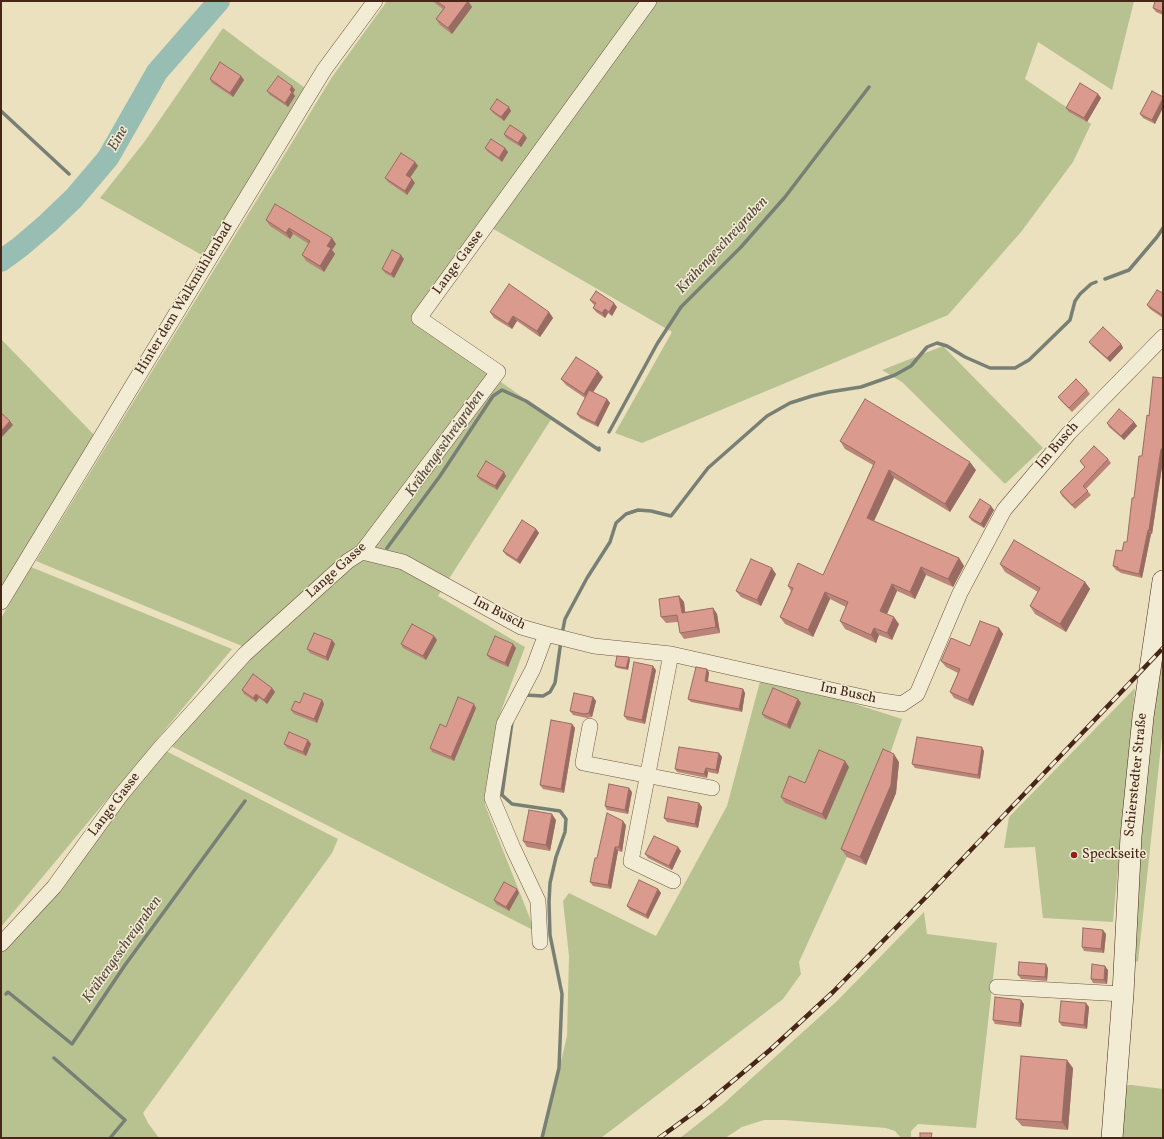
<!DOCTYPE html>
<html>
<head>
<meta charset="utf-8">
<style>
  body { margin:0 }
  #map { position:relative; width:1164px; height:1139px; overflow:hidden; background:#ebe1bf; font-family:Vollkorn,serif }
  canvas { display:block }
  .frame { position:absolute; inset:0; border:2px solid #472517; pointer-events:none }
</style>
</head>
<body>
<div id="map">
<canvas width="1164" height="1139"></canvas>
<div class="frame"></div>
</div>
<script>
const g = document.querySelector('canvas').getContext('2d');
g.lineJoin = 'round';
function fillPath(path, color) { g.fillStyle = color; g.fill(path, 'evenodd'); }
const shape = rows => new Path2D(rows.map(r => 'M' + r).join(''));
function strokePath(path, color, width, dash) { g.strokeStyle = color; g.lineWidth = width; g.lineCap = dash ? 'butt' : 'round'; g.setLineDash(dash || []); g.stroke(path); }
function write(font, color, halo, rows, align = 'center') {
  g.font = font + ' Vollkorn,serif'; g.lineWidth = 3; g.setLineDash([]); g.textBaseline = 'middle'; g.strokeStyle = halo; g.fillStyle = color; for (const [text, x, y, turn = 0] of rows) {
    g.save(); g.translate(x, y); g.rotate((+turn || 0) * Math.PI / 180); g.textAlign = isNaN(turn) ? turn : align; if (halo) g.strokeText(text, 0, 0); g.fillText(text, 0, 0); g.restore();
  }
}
fillPath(shape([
  [387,1,1134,1,1112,90,1038,42,1025,79,1091,124,1073,162,1021,232,948,315,642,443,615,433,672,332,483,223,413,320,552,418,438,596,525,647,498,719,485,805,535,931,171,746,254,651,36,561,332,77],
  [223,28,260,56,311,92,209,259,100,198,145,141],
  [1,339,99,440,1,602],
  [943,346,1043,448,1005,484,902,382,882,370],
  [31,567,232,649,1,927,1,618],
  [1163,655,1163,727,1138,962,1132,959,1135,842,1158,661],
  [762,674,902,719,889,757,847,857,799,962,801,974,783,999,601,1138,543,1138,567,1036,569,956,563,901,569,893,656,936,727,806],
  [1135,688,1113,922,1043,918,1035,847,1004,848,1009,817],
  [160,748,338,839,332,853,143,1113,148,1123,159,1138,1,1138,1,944],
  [924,912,927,934,997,943,976,1128,918,1124,911,1131,911,1138,901,1138,895,1131,886,1128,784,1120,764,1120,742,1127,725,1138,680,1138,722,1105,836,1002],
  [1127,1085,1132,1085,1163,1089,1163,1138,1118,1138,1124,1088]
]), '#b8c291');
strokePath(shape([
  [1,111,69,174],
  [1105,279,1129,270,1157,237,1163,228],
  [609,432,657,344,681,307,741,247,785,197,869,87],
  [387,548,440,476,493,396,502,390,526,401,599,450,599,448],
  [562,634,565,619,587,578,610,542,616,523,626,514,638,510,651,511,671,516,708,468,767,416,790,403,812,396,829,392,861,387,895,375,911,366,927,347,937,343,947,346,965,357,990,368,1015,368,1029,360,1070,320,1075,301,1080,294,1091,284,1096,282],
  [525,695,543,696,550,692,555,683,561,641],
  [512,722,502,795,512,804,560,811,566,819,565,832,556,857,550,883,549,902,550,935,562,994,559,1068,542,1138],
  [6,994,8,992,72,1044,125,965,245,801],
  [54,1058,125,1120,110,1138]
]), '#788075', 3.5);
strokePath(shape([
  [1,261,20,247,48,223,74,198,108,158,157,72,219,1]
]), '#98bdb3', 22);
const street = shape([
  [362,552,403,562,521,627,546,634,594,646,671,654,876,700,902,704,917,694,960,593,1004,510,1069,433,1163,337],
  [1,602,324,70,375,1],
  [671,654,631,861,673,881],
  [590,726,583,763,712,788],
  [540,942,538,901,513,848,492,798,504,724,533,669,546,634],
  [1,944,54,887,120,796,160,748,245,654,348,561,362,552,498,372,419,318,649,1],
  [997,987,1123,994]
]);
const secondary = shape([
  [1112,1138,1123,994,1131,836,1143,717,1163,581]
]);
strokePath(street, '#705441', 16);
strokePath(secondary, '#472517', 22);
strokePath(street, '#f2ecd5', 15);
strokePath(secondary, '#f2ecd5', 21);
const rail = shape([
  [659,1138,703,1106,770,1050,833,992,930,893,1163,648]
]);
strokePath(rail, '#472517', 4.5);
strokePath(rail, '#f2ecd5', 3, [9]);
fillPath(shape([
  [432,1,468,1,472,7,452,34,440,25,436,19,443,9],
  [1163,1,1163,15,1156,12,1153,8],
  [241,76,244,80,233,97,212,83,210,79],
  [292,86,295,90,293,93,295,96,288,107,270,95,267,91],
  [1152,91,1155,124,1143,118,1140,114],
  [1098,94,1101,98,1087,122,1069,112,1066,108],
  [490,109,511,111,504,121,493,113],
  [504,134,527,138,521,147,506,138],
  [485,148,508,152,502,162,488,152],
  [415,162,418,166,410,178,412,179,415,183,407,195,388,182,385,178],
  [266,220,332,238,336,244,332,250,335,254,324,272,306,261,302,255,309,244,293,234,290,239,270,226],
  [404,259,394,278,385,273,382,269],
  [1163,293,1163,318,1150,309,1147,305],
  [590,300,617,307,612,316,608,313,605,318,596,312,593,308,595,305,593,304],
  [490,312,549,312,553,318,540,337,517,321,512,329,494,318],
  [1089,342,1121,344,1123,348,1110,362,1092,346],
  [603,377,593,392,607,399,610,403,598,427,580,418,577,414,585,398,566,385,561,379],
  [1163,378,1163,460,1152,534,1151,534,1142,578,1121,573,1118,571,1116,570,1113,566,1127,542,1149,416],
  [1087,390,1090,394,1072,412,1061,401,1058,397],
  [1134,422,1137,426,1124,440,1109,427,1107,423],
  [840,441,976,470,950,512,894,478,874,521,959,558,964,566,953,587,926,575,915,599,897,591,887,614,899,624,892,640,879,635,876,643,845,629,840,621,846,607,830,599,813,637,785,624,780,617,791,591,788,586,823,575,873,465,845,449],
  [1108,459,1111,463,1086,489,1091,495,1075,509,1062,496,1060,492,1085,468,1080,461],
  [477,476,506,476,497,490,480,480],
  [994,510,984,528,972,521,969,517],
  [536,529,539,533,520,564,506,555,503,551],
  [1000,564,1085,582,1090,589,1066,632,1035,614,1030,606,1038,592,1005,572],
  [776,574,761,606,741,597,736,591],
  [679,596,684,602,685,612,713,608,717,614,720,633,684,639,680,633,678,622,666,623,661,617],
  [999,628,1003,634,973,706,954,698,950,692,958,673,946,667,941,661,970,646],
  [434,636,437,640,426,660,403,648,401,644],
  [332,640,335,644,328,661,310,653,307,649],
  [513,644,516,648,508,667,490,659,487,655],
  [630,659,628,670,617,668,615,666],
  [707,669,709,673,708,682,743,689,745,693,742,712,691,702,688,699],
  [656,670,645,724,627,720,624,716],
  [272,688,275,692,267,704,259,698,256,702,244,694,242,690],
  [593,697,596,701,592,717,587,718,573,715,570,711],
  [322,700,324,704,317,723,294,714,291,710,300,703],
  [801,703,790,729,765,718,762,714],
  [476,708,454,761,432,752,430,748],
  [572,724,575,728,564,793,543,789,540,785],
  [308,740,311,744,306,756,287,748,284,744],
  [984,751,980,779,915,768,912,764],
  [719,753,722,757,718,774,708,772,707,778,677,772,675,769],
  [899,762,896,793,866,865,847,857,841,849],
  [849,767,826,820,785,803,781,797,805,783],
  [632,792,628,814,607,810,605,806],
  [699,803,702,807,698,828,667,822,664,818],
  [556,820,550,851,527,847,523,841],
  [626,825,622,852,618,851,611,889,593,886,590,882],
  [681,851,672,870,648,858,645,854],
  [658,889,661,893,648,919,630,910,627,906],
  [519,893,509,911,496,904,494,900],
  [1106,934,1104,953,1084,951,1082,947],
  [1048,968,1047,981,1021,979,1018,975],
  [1108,970,1107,984,1093,983,1091,979],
  [1024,1004,1021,1027,995,1024,993,1020],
  [1089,1007,1087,1029,1062,1026,1059,1022],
  [1073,1068,1068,1130,1022,1126,1016,1119]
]), '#bb8479');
fillPath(shape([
  [468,1,472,7,452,34,448,28],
  [241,76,244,80,233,97,230,93],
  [292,86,295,90,293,93,295,96,288,107,285,103,290,90],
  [1098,94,1101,98,1087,122,1084,118],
  [1163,98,1163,108,1155,124,1152,120],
  [509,107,511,111,504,121,501,117],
  [524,134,527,138,521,147,518,143],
  [505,148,508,152,502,162,499,158],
  [415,162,418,166,409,179,406,175],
  [412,179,415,183,407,195,405,191],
  [289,228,293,234,290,239,286,233],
  [332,238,336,244,332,250,335,254,324,272,320,266,327,246],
  [401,255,404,259,394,278,391,274],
  [614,303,617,307,612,316,609,312],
  [605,309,608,313,605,318,602,313],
  [549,312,553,318,540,337,537,331],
  [513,316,517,321,512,329,508,324],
  [1121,344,1123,348,1110,362,1107,358],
  [598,371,603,377,588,400,584,394],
  [607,399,610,403,598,427,595,423],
  [10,421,13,425,2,437,1,436,1,431],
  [1134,422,1137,426,1124,440,1121,436],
  [1161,449,1163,452,1163,460,1152,534,1149,530],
  [970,462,976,470,950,512,945,504],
  [889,470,894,478,872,525,867,518],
  [504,472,506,476,497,490,495,486],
  [991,506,994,510,984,528,981,524],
  [536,529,539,533,520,564,517,560],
  [1148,530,1151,534,1142,578,1139,574],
  [959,558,964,566,953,587,948,579],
  [921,567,926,575,915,599,910,592],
  [772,568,776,574,761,606,757,600],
  [1085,582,1090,589,1066,632,1060,624],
  [892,584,897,591,885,618,880,611],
  [825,592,830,599,813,637,808,630],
  [679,596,684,602,686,619,682,613],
  [713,608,717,614,720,633,716,627],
  [894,617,899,624,892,640,887,633],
  [874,628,879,635,876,643,871,635],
  [999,628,1003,634,973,706,968,700],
  [434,636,437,640,426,660,423,656],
  [332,640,335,644,328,661,326,657],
  [513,644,516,648,508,667,505,663],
  [629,657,630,659,628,670,626,668],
  [653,666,656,670,645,724,642,720],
  [707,669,709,673,707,685,705,681],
  [272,688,275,692,267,704,264,700],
  [743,689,745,693,742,712,739,709],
  [256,694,259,698,256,702,253,698],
  [593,697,596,701,592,717,589,713],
  [798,699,801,703,790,729,787,725],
  [322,700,324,704,317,723,314,719],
  [474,704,476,708,454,761,451,757],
  [572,724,575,728,564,793,561,789],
  [308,740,311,744,306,756,303,752],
  [982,747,984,751,980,779,978,775],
  [719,753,722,757,718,774,716,770],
  [894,754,899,762,896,793,866,865,860,857],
  [845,761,849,767,826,820,822,814],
  [706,768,708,772,707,778,704,774],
  [629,788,632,792,628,814,625,810],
  [699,803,702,807,698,828,695,824],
  [552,814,556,820,550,851,546,845],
  [623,821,626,825,622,852,619,847],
  [615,847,618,851,611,889,608,885],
  [678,847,681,851,672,870,669,866],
  [517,889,519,893,509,911,506,907],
  [658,889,661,893,648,919,646,915],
  [1103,930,1106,934,1104,953,1101,949],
  [1046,964,1048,968,1047,981,1045,977],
  [1105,966,1108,970,1107,984,1104,980],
  [1021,1000,1024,1004,1021,1027,1019,1023],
  [1086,1003,1089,1007,1087,1029,1084,1025],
  [1067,1060,1073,1068,1068,1130,1062,1122]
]), '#996c63');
const building = shape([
  [436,1,468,1,448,28,436,19,445,7,436,1],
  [1155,1,1163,1,1163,12,1153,8,1155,1],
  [220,62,241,76,230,93,210,79,220,62],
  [278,76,292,86,290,90,292,92,285,103,267,91,278,76],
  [1080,83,1098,94,1084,118,1066,108,1080,83],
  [1152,91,1163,97,1163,98,1152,120,1140,114,1152,91],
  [497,99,509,107,501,117,490,109,497,99],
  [510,125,524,134,518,143,504,134,510,125],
  [491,139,505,148,499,158,485,148,491,139],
  [401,153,415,162,406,175,412,179,405,191,385,178,401,153],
  [275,204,332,238,327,246,331,248,320,266,302,255,310,241,289,228,286,233,266,220,275,204],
  [392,250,401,255,391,274,382,269,392,250],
  [509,284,549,312,537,331,513,316,508,324,490,312,509,284],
  [1157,290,1163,293,1163,314,1162,315,1147,305,1157,290],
  [596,291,614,303,609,312,605,309,602,313,593,308,596,303,590,300,596,291],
  [1103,327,1121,344,1107,358,1089,342,1103,327],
  [576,357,598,371,584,394,561,379,576,357],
  [1153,377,1163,378,1163,449,1161,449,1149,530,1148,530,1139,574,1118,569,1118,567,1113,566,1116,550,1122,551,1124,542,1127,542,1132,498,1134,498,1139,456,1142,456,1147,415,1149,416,1153,377],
  [1076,379,1087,390,1069,408,1058,397,1076,379],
  [589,390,607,399,595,423,577,414,589,390],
  [865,399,970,462,945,504,889,470,867,518,959,558,948,579,921,567,910,592,892,584,880,611,894,617,887,633,874,628,871,635,840,621,848,602,825,592,808,630,780,617,793,588,788,586,798,563,823,575,875,462,840,441,865,399],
  [1119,409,1134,422,1121,436,1107,423,1119,409],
  [1,413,10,421,1,431,1,413],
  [1094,446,1108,459,1083,486,1088,491,1072,505,1060,492,1085,467,1080,461,1094,446],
  [486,461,504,472,495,486,477,476,486,461],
  [980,499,991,506,981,524,969,517,980,499],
  [522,520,536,529,517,560,503,551,522,520],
  [1014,540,1085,582,1060,624,1030,606,1040,588,1000,564,1014,540],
  [751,559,772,568,757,600,736,591,751,559],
  [679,596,682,613,713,608,716,627,680,633,677,615,661,617,659,599,679,596],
  [980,621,999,628,968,700,950,692,960,669,941,661,951,638,970,646,980,621],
  [412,624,434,636,423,656,401,644,412,624],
  [314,633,332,640,326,657,307,649,314,633],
  [495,636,513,644,505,663,487,655,495,636],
  [617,656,629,657,626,668,615,666,617,656],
  [634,662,653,666,642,720,624,716,634,662],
  [696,667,707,669,705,681,743,689,739,709,688,699,696,667],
  [253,674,272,688,264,700,256,694,253,698,242,690,253,674],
  [773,688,798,699,787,725,762,714,773,688],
  [304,693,322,700,314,719,291,710,295,701,300,703,304,693],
  [574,693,593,697,589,713,584,714,570,711,574,693],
  [458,697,474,704,451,757,430,748,440,724,446,727,458,697],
  [551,720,572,724,561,789,540,785,551,720],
  [289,732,308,740,303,752,284,744,289,732],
  [917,737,982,747,978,775,912,764,917,737],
  [679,747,719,753,716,770,706,768,704,774,675,769,679,747],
  [883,749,894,754,891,785,860,857,841,849,883,749],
  [819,750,845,761,822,814,781,797,789,776,805,783,819,750],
  [609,784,629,788,625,810,605,806,609,784],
  [668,797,699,803,695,824,664,818,668,797],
  [529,810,552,814,546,845,523,841,529,810],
  [607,813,623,821,619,847,615,847,608,885,590,882,595,858,597,858,607,813],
  [654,836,678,847,669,866,645,854,654,836],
  [639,880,658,889,646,915,627,906,639,880],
  [504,882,517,889,506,907,494,900,504,882],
  [1083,928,1103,930,1101,949,1082,947,1083,928],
  [1019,962,1046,964,1045,977,1018,975,1019,962],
  [1092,964,1105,966,1104,980,1091,979,1092,964],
  [995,997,1021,1000,1019,1023,993,1020,995,997],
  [1061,1001,1086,1003,1084,1025,1059,1022,1061,1001],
  [1021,1056,1067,1060,1062,1122,1016,1119,1021,1056],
  [920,1133,932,1133,931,1138,920,1138,920,1133]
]);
fillPath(building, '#da9a8d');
strokePath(building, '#996c63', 1);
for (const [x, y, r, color] of [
  [1074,855,4,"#8f2418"]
]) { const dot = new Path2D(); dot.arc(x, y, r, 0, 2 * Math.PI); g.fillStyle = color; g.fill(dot); strokePath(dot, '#f2ecd5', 1.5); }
write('14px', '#472517', '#f2ecd5', [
  ["Lange Gasse",459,263,-54],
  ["Hinter dem Walkmühlenbad",185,299,-59],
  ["Im Busch",1058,446,-49],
  ["Lange Gasse",337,571,-42],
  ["Im Busch",499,614,27],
  ["Im Busch",848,694,12],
  ["Schierstedter Straße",1137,775,-84],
  ["Lange Gasse",115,805,-53]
]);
write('14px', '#472517', '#f2ecd5', [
  ["Speckseite",1082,855]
], 'left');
write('italic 15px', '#5b4b3e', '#f2ecd5', [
  ["Eine",119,139,-61],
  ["Krähengeschreigraben",723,246,-47],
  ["Krähengeschreigraben",446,444,-55],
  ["Krähengeschreigraben",123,950,-55]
]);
</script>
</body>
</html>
